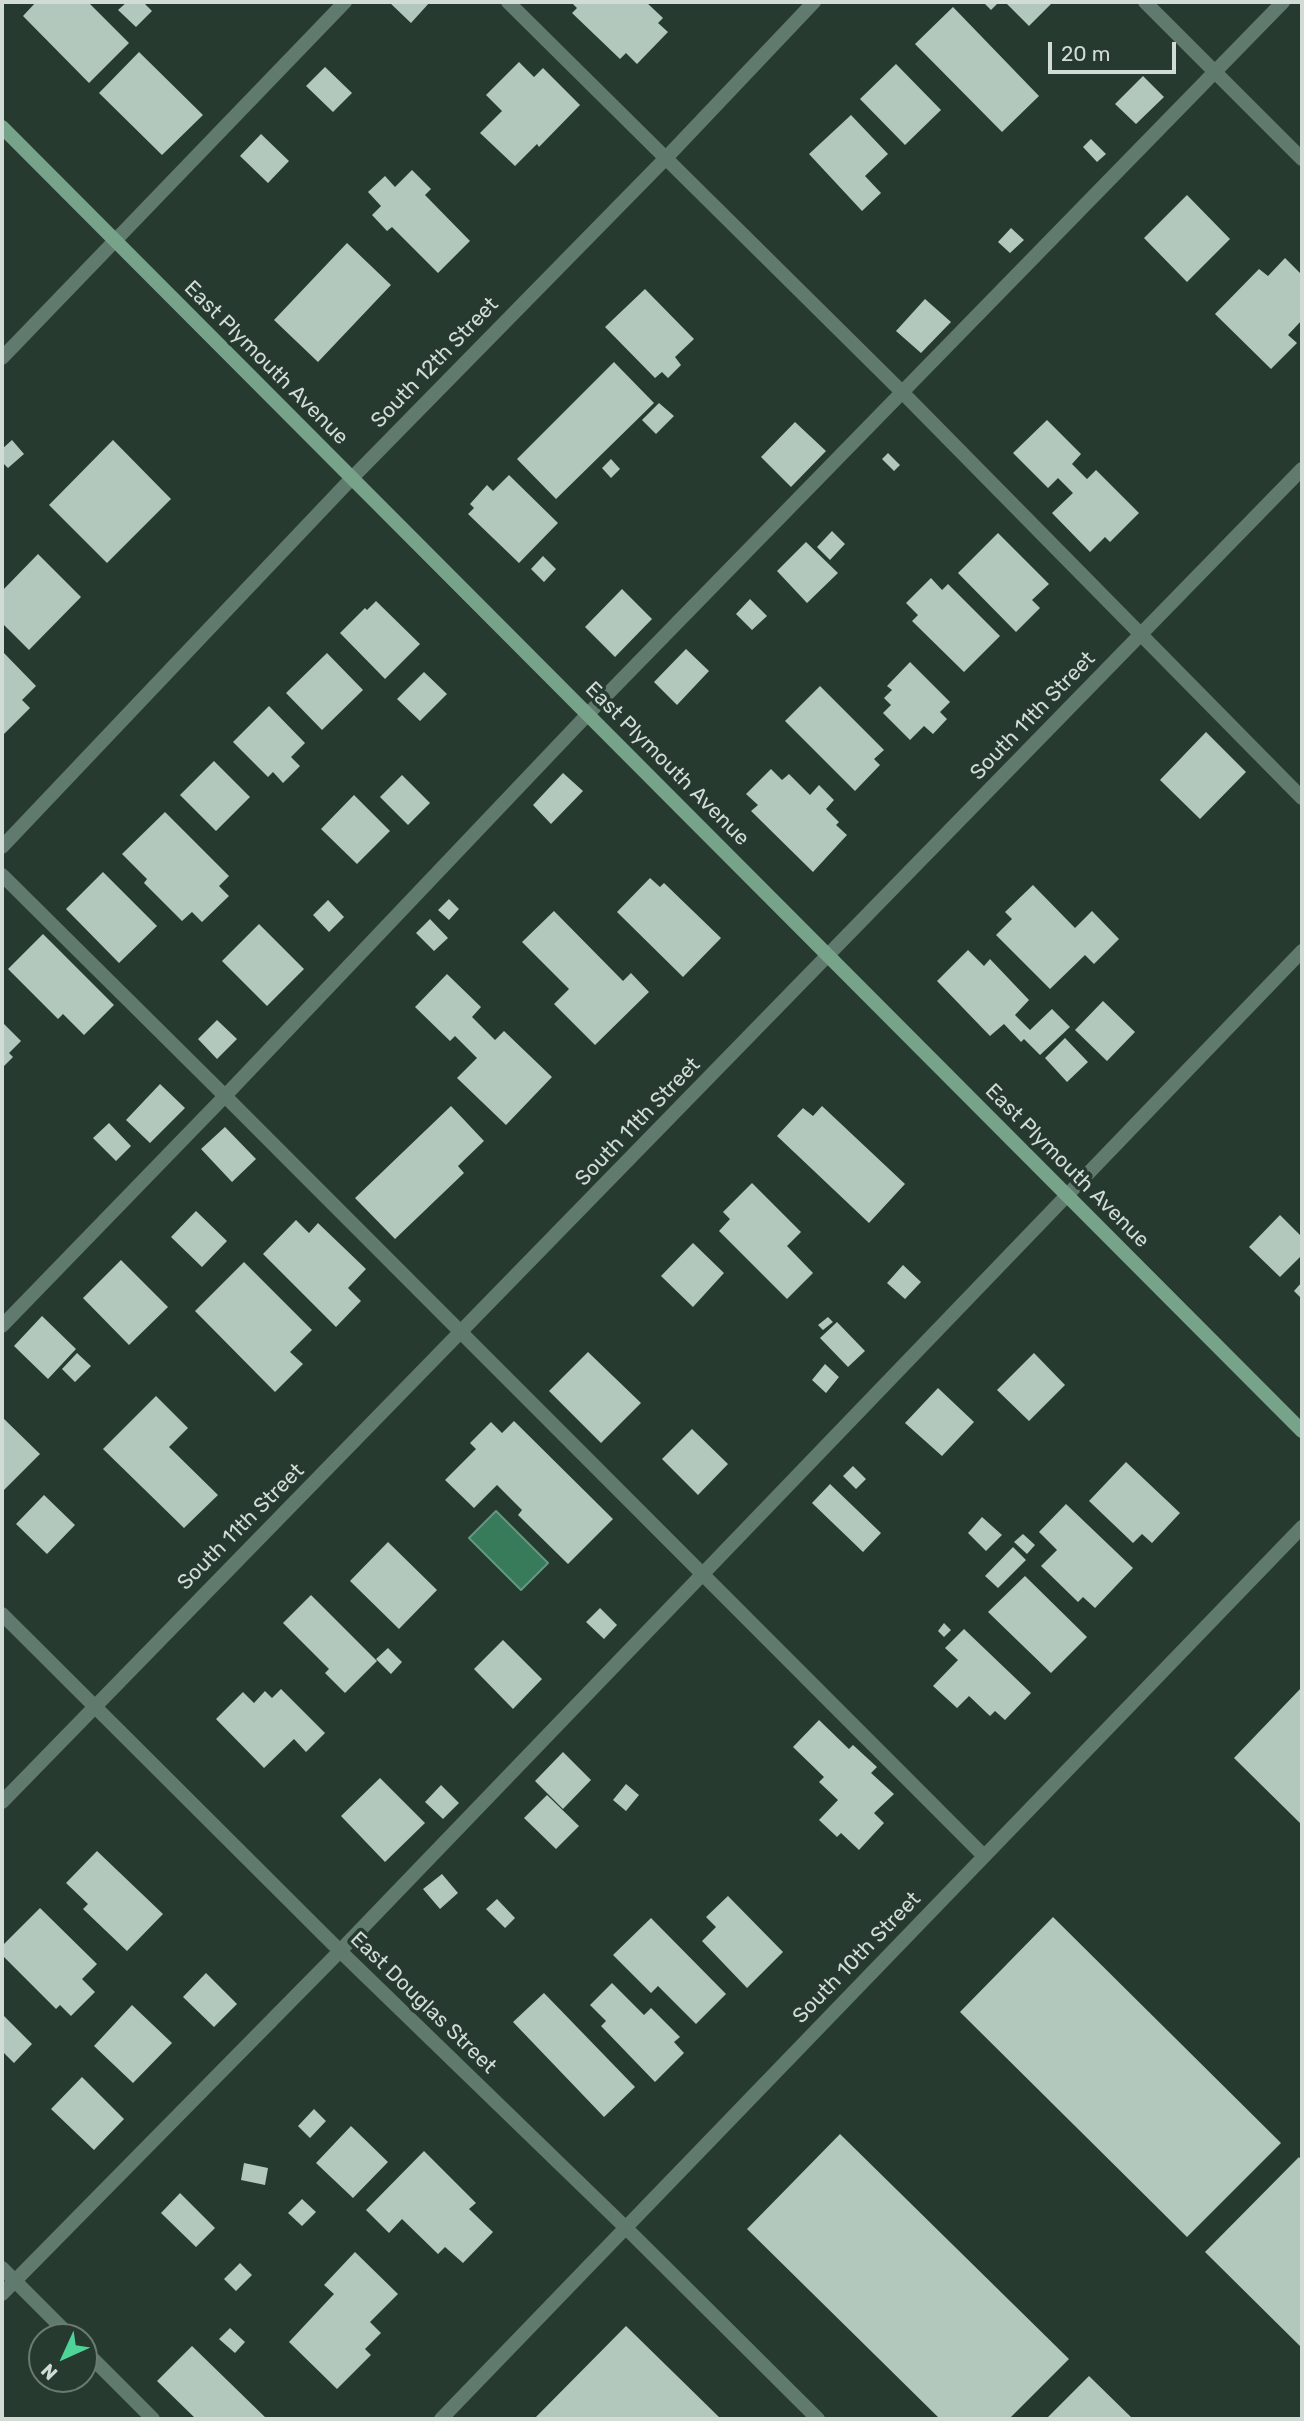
<!DOCTYPE html>
<html>
<head>
<meta charset="utf-8">
<style>
  body { margin:0 }
  #map { position:relative; width:1304px; height:2421px; overflow:hidden; background:#273a30; font-family:Rubik,sans-serif }
  canvas { display:block }
  .frame { position:absolute; inset:0; border:4px solid #d1dcd6; pointer-events:none }
  .north { position:absolute; left:28px; top:2323px; width:70px; height:70px; box-sizing:border-box; background:#273a30; border:2px solid #6b7b72; border-radius:50%; rotate:225deg; font-size:19px; font-weight:700; line-height:28px; text-align:center; color:#d1dcd6 }
  .north::after { content:''; display:block; margin:auto; width:24px; height:32px; background:#4ed399; clip-path:polygon(50% 0,100% 100%,50% 72%,0 100%) }
  .scale { position:absolute; left:1048px; top:42px; width:128px; height:32px; box-sizing:border-box; border:4px solid #d1dcd6; border-top:0; padding-left:9px; font-size:21px; line-height:24px; white-space:nowrap; color:#d1dcd6; -webkit-text-stroke:5px #273a30; paint-order:stroke }
</style>
</head>
<body>
<div id="map">
<canvas width="1304" height="2421"></canvas>
<div class="frame"></div>
<div class="north">N</div>
<div class="scale">20 m</div>
</div>
<script>
const g = document.querySelector('canvas').getContext('2d');
g.lineJoin = 'round';
function fillPath(path, color) { g.fillStyle = color; g.fill(path, 'evenodd'); }
const shape = rows => new Path2D(rows.map(r => 'M' + r).join(''));
function strokePath(path, color, width, dash) { g.strokeStyle = color; g.lineWidth = width; g.lineCap = dash ? 'butt' : 'round'; g.setLineDash(dash || []); g.stroke(path); }
function write(font, color, halo, rows, align = 'center') {
  g.font = font + ' Rubik,sans-serif'; g.lineWidth = 7; g.setLineDash([]); g.textBaseline = 'middle'; g.strokeStyle = halo; g.fillStyle = color; for (const [text, x, y, turn = 0] of rows) {
    g.save(); g.translate(x, y); g.rotate((+turn || 0) * Math.PI / 180); g.textAlign = isNaN(turn) ? turn : align; if (halo) g.strokeText(text, 0, 0); g.fillText(text, 0, 0); g.restore();
  }
}
const water = shape([
  [496,1511,548,1563,521,1590,469,1538,496,1511]
]);
fillPath(water, '#377b5b');
strokePath(water, '#659880', 2);
fillPath(shape([
  [36,2,88,2,129,43,89,83,23,16],
  [127,2,143,2,152,11,136,27,118,10],
  [389,2,430,2,411,23],
  [571,2,646,2,663,18,658,23,668,32,637,64,626,53,620,59,572,13,577,8],
  [983,2,999,2,991,10],
  [1005,2,1053,2,1029,26],
  [953,7,1039,96,1002,132,915,44],
  [139,52,203,115,162,155,99,93],
  [519,62,534,77,543,68,580,105,539,147,537,144,515,166,480,133,502,111,486,95],
  [896,64,941,110,905,145,860,99],
  [325,67,352,93,333,112,306,86],
  [1143,76,1164,97,1136,124,1115,104],
  [851,115,888,154,865,176,881,193,862,211,809,154],
  [261,134,289,161,268,183,240,156],
  [1091,139,1106,154,1097,162,1083,147],
  [412,170,431,189,425,195,470,241,438,273,392,227,387,231,372,215,381,206,368,192,385,176,395,187],
  [1187,195,1230,239,1187,282,1144,238],
  [1011,228,1024,240,1010,253,998,242],
  [347,243,391,285,318,362,274,320],
  [1285,258,1302,275,1302,320,1288,335,1297,343,1271,369,1215,314,1259,269,1268,276],
  [645,289,694,339,675,357,681,365,668,378,662,372,655,378,605,327],
  [925,299,951,322,921,353,896,331],
  [614,362,654,403,556,499,517,459],
  [659,403,674,416,656,434,642,420],
  [1047,420,1081,454,1072,464,1087,479,1096,470,1139,513,1110,542,1105,537,1090,552,1052,513,1073,493,1058,478,1048,488,1013,453],
  [795,422,826,451,791,487,761,457],
  [12,440,24,454,8,468,2,462,2,449],
  [113,440,171,499,107,563,49,505],
  [888,453,900,465,894,471,882,459],
  [611,459,620,469,611,478,602,468],
  [509,475,558,523,519,563,468,514,474,508,470,504,487,485,493,491],
  [832,531,845,544,830,560,817,547],
  [998,533,1049,584,1032,600,1040,608,1016,632,958,573],
  [806,542,838,573,807,603,777,571],
  [38,554,81,597,29,650,2,623,2,591],
  [543,556,556,569,544,582,531,569],
  [931,578,942,590,948,584,1000,636,964,672,912,621,918,615,906,603],
  [622,589,652,619,615,657,585,627],
  [750,599,767,616,752,630,736,614],
  [376,601,420,644,385,679,340,633,365,608,367,610],
  [686,649,709,671,677,705,654,682],
  [2,651,36,686,22,700,30,708,2,736],
  [327,653,363,690,322,730,286,693],
  [910,662,950,702,940,712,947,719,933,734,924,726,910,740,883,713,891,705,884,698,892,690,887,686],
  [424,672,447,694,420,721,397,699],
  [820,686,884,750,874,759,880,765,855,791,785,721],
  [269,706,305,743,291,757,300,766,283,783,273,772,268,777,233,742],
  [1206,732,1246,772,1200,819,1160,780],
  [214,761,250,797,216,831,180,795],
  [771,769,782,780,789,774,810,795,819,785,834,800,826,809,839,822,836,825,847,835,813,872,751,811,758,805,746,794],
  [563,773,583,791,551,824,533,805],
  [402,775,430,803,408,825,380,797],
  [354,795,390,831,357,864,321,829],
  [165,812,229,876,219,886,229,896,202,922,192,912,182,921,144,883,147,879,122,854],
  [103,872,157,926,119,963,66,909],
  [650,878,660,887,664,883,721,938,683,977,617,912],
  [1033,885,1075,928,1092,911,1119,939,1094,964,1085,955,1050,989,996,935,1012,919,1005,912],
  [449,899,459,909,449,920,438,910],
  [328,900,344,917,329,932,313,915],
  [554,911,623,981,631,973,649,992,595,1045,554,1004,569,989,522,942],
  [430,919,448,938,434,951,416,933],
  [259,924,304,969,267,1006,222,961],
  [43,934,114,1005,84,1035,63,1014,58,1019,8,969],
  [968,950,984,966,990,959,1029,1000,1015,1015,1030,1030,1052,1009,1070,1027,1040,1055,1024,1039,1021,1042,1004,1024,990,1036,937,981],
  [447,974,481,1007,472,1017,495,1040,504,1031,552,1077,506,1125,457,1078,477,1058,455,1036,450,1041,415,1007],
  [1103,1001,1135,1032,1107,1061,1075,1030],
  [217,1020,237,1039,217,1059,198,1039],
  [2,1022,21,1041,9,1053,13,1057,2,1068],
  [1065,1038,1088,1062,1067,1082,1045,1058],
  [160,1084,185,1108,150,1143,126,1120],
  [451,1106,484,1141,458,1166,464,1173,395,1239,355,1198],
  [822,1106,905,1184,869,1223,777,1136,803,1108,813,1116],
  [109,1123,131,1146,116,1161,93,1138],
  [225,1127,256,1159,232,1182,201,1149],
  [752,1183,801,1232,787,1246,813,1273,787,1299,719,1231,730,1219,723,1212],
  [196,1211,227,1241,202,1267,171,1237],
  [1280,1215,1302,1237,1302,1259,1300,1257,1280,1277,1249,1247],
  [296,1220,309,1233,318,1223,366,1269,348,1288,361,1301,336,1327,263,1254],
  [693,1243,724,1273,693,1307,661,1276],
  [121,1260,168,1307,129,1345,83,1298],
  [244,1262,312,1330,290,1352,303,1364,275,1392,195,1311],
  [903,1265,921,1282,905,1299,887,1283],
  [1302,1282,1302,1299,1294,1291],
  [42,1316,76,1349,48,1379,14,1346],
  [828,1317,833,1322,823,1330,818,1325],
  [837,1322,865,1351,848,1367,820,1338],
  [588,1352,641,1403,601,1443,549,1391],
  [77,1353,91,1366,75,1382,62,1369],
  [1034,1353,1065,1385,1029,1421,997,1390],
  [825,1364,839,1377,826,1393,812,1380],
  [938,1388,974,1422,942,1456,905,1423],
  [156,1396,188,1428,169,1447,218,1495,184,1528,103,1449],
  [2,1417,40,1454,2,1492],
  [514,1421,613,1519,568,1564,518,1515,522,1510,497,1485,474,1508,445,1480,476,1449,470,1443,491,1422,502,1433],
  [692,1429,728,1464,698,1495,662,1459],
  [1126,1462,1180,1513,1152,1543,1142,1534,1133,1543,1089,1501],
  [853,1466,866,1479,856,1489,843,1476],
  [830,1484,881,1533,863,1552,812,1503],
  [44,1495,75,1525,47,1554,16,1524],
  [1066,1504,1133,1568,1095,1608,1083,1597,1078,1602,1041,1566,1057,1550,1039,1532],
  [982,1517,1002,1535,986,1551,968,1533],
  [1023,1534,1035,1545,1027,1554,1014,1542],
  [388,1542,437,1590,399,1629,350,1581],
  [1013,1547,1026,1560,998,1588,985,1576],
  [1025,1576,1087,1637,1051,1673,988,1612],
  [311,1595,377,1661,345,1693,325,1673,329,1669,283,1623],
  [600,1608,617,1625,604,1639,586,1622],
  [944,1623,951,1630,944,1637,938,1631],
  [964,1629,1031,1693,1005,1720,995,1711,990,1716,969,1696,957,1708,933,1686,958,1660,945,1648],
  [503,1640,542,1679,513,1709,474,1669],
  [388,1648,402,1662,391,1674,376,1659],
  [1302,1687,1302,1825,1234,1758],
  [281,1689,325,1733,306,1752,294,1739,264,1768,216,1719,243,1692,254,1703,265,1691,272,1698],
  [819,1720,849,1749,853,1745,877,1767,871,1773,894,1794,874,1813,884,1823,859,1850,841,1833,837,1837,819,1820,838,1800,819,1782,824,1777,793,1747],
  [563,1752,591,1780,563,1809,535,1781],
  [380,1778,425,1823,385,1862,341,1816],
  [626,1784,639,1795,626,1811,613,1800],
  [441,1785,459,1803,443,1819,425,1802],
  [547,1795,579,1826,556,1849,524,1818],
  [97,1851,163,1914,127,1951,83,1909,88,1904,66,1883],
  [442,1874,458,1893,440,1909,423,1889],
  [728,1896,783,1952,747,1988,702,1941,716,1927,706,1917],
  [497,1899,515,1918,505,1928,486,1909],
  [40,1908,97,1964,82,1979,95,1992,71,2016,60,2005,56,2009,2,1955,2,1946],
  [1053,1917,1281,2143,1187,2237,960,2012],
  [651,1918,726,1994,696,2024,658,1986,651,1993,613,1955],
  [206,1973,237,2004,214,2027,183,1997],
  [612,1983,644,2015,651,2008,680,2037,674,2042,684,2053,655,2082,601,2026,606,2021,590,2005],
  [544,1993,635,2087,604,2117,513,2022],
  [132,2005,172,2043,133,2083,94,2046],
  [2,2014,32,2044,14,2063,4,2053,2,2055],
  [82,2077,124,2119,94,2150,51,2109],
  [314,2109,326,2121,310,2138,298,2126],
  [351,2126,388,2162,353,2198,316,2163],
  [840,2134,1069,2359,1009,2419,940,2419,747,2229],
  [424,2151,476,2203,469,2209,493,2232,463,2263,445,2247,438,2254,402,2219,389,2233,366,2210],
  [1299,2157,1302,2161,1302,2348,1205,2252],
  [244,2163,268,2168,265,2185,241,2180],
  [180,2193,215,2228,196,2247,161,2213],
  [302,2199,316,2212,302,2226,288,2213],
  [355,2252,398,2294,370,2322,381,2333,365,2349,371,2355,337,2389,289,2342,334,2294,324,2285],
  [240,2263,252,2275,236,2291,224,2279],
  [626,2326,721,2419,534,2419],
  [230,2328,245,2342,235,2353,219,2339],
  [192,2346,267,2419,196,2419,157,2381],
  [1089,2376,1133,2419,1046,2419]
]), '#b2c8bc');
strokePath(shape([
  [508,2,901,391,1302,798],
  [2,358,345,2],
  [2,875,225,1096,984,1856],
  [2,1326,225,1096,588,714,1283,2],
  [2,2268,71,2337],
  [2,2294,340,1951,1302,951],
  [84,2350,153,2419]
]), '#607b6d', 14);
strokePath(shape([
  [1145,2,1302,159],
  [2,847,352,478,665,159,814,2],
  [2,1614,340,1951,626,2228,818,2419],
  [2,1802,1302,469],
  [441,2419,1302,1527]
]), '#607b6d', 14);
strokePath(shape([
  [2,127,1302,1431]
]), '#77a38b', 14);
write('21px', '#d1dcd6', '#273a30', [
  ["East Plymouth Avenue",266,363,45],
  ["South 12th Street",435,363,-46],
  ["South 11th Street",1033,716,-46],
  ["East Plymouth Avenue",667,764,45],
  ["South 11th Street",638,1122,-46],
  ["East Plymouth Avenue",1067,1166,45],
  ["South 11th Street",241,1527,-45],
  ["South 10th Street",857,1958,-46],
  ["East Douglas Street",423,2003,44]
]);
</script>
</body>
</html>
